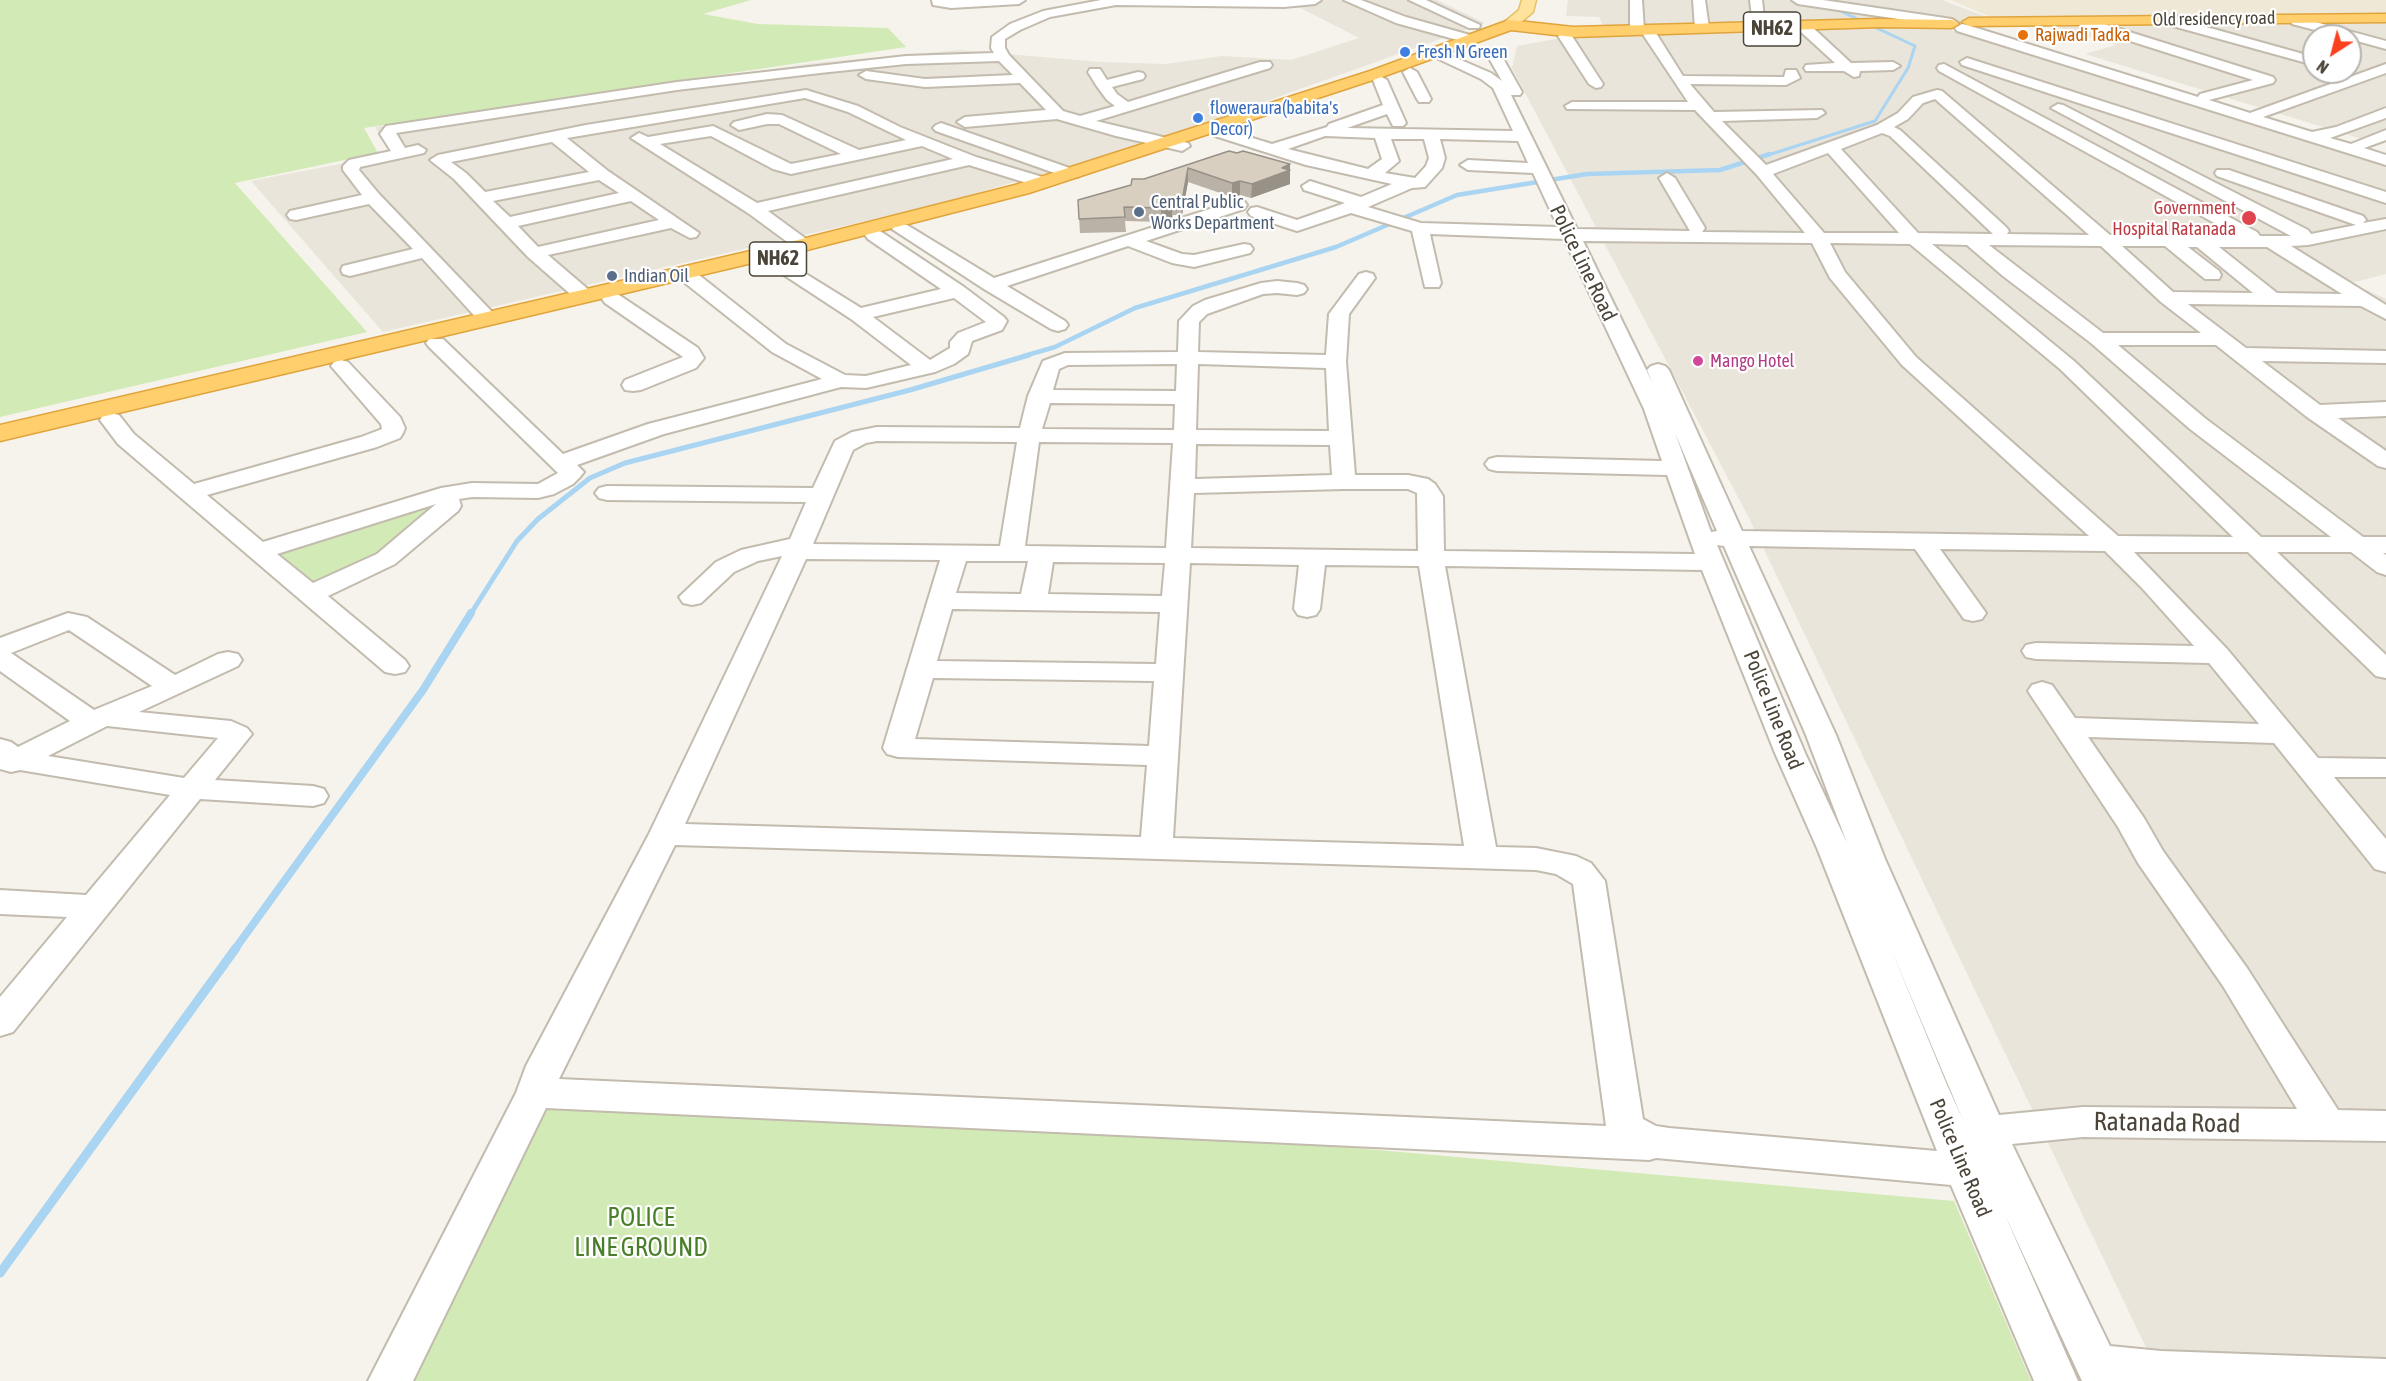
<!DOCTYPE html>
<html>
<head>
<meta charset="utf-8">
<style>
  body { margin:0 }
  #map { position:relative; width:2386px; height:1381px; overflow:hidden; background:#f6f3ec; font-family:"Asap Condensed",sans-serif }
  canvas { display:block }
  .north { position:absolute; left:2302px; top:24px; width:60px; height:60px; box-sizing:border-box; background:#fff; border:2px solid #b7b4b0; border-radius:50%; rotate:216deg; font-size:16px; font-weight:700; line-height:24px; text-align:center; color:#4b4439 }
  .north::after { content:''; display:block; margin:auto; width:21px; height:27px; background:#fc3f1d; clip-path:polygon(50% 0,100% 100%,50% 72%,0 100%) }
</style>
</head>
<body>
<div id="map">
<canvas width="2386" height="1381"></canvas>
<div class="north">N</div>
</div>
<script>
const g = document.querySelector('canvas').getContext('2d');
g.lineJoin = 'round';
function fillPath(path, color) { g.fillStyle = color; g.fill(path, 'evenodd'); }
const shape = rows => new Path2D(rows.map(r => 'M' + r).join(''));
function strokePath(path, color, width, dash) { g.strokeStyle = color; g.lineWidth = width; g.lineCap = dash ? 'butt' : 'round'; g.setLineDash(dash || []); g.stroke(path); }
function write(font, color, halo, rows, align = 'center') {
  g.font = font + ' "Asap Condensed",sans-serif'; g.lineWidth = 4.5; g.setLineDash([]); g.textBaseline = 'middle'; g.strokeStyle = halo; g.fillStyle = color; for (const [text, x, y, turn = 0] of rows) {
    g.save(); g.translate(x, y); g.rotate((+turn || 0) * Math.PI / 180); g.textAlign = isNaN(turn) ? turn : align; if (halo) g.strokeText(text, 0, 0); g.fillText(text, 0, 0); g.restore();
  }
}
fillPath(shape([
  [1285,0,1437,0,1485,23,1152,142,939,204,383,332,251,181,393,154,375,127,814,63,960,50,1101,62,1166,64,1222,56,1291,60,1359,38],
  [1568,0,1942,0,1984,16,1951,30,2386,165,2386,274,2351,283,2386,299,2386,1381,2162,1381,1749,518,1512,68,1517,46,1605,30,1599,17,1566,16],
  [2386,23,2386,141,2378,144,2085,54,2116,45,2057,27],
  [2314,36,2350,36,2350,72,2314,72]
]), '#eae5da');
fillPath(shape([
  [1951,0,2386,0,2386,15,1990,17]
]), '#efe8d6');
fillPath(shape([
  [0,0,751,0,703,14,758,24,888,28,906,47,364,128,378,153,235,183,367,332,0,417],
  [429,503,437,504,386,552,315,585,273,553],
  [552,1077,1954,1201,2031,1381,411,1381]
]), '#d2eab5');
strokePath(shape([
  [1765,156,1875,121,1908,68,1915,46,1817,0]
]), '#a9d4f2', 3);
strokePath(shape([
  [1024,356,1055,347,1135,308,1336,247,1457,195,1587,174,1720,170,1770,154]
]), '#a9d4f2', 4.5);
strokePath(shape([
  [470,615,517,541,538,519,590,478,625,463,910,390,1029,355]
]), '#a9d4f2', 5);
strokePath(shape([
  [235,949,423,690,471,613]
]), '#a9d4f2', 8);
strokePath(shape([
  [0,1273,236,948]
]), '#a9d4f2', 9);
const minor = shape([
  [932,0,1025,0,1019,4,951,8,933,5,932,0],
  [1101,0,1321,0,1315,4,1284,7,1116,5,1050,17,1020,30,1005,39,1005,48,1009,55,1063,111,1080,116,1115,106,1107,100,1096,85,1088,72,1090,69,1100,69,1107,80,1138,72,1143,73,1145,76,1143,79,1112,87,1117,94,1128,102,1260,62,1270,62,1272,65,1270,68,1096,121,1188,143,1190,146,1182,151,1116,136,1057,119,965,127,957,122,965,117,1046,110,1020,83,925,87,866,79,859,75,866,71,925,79,1013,75,999,61,906,64,820,73,677,90,396,133,405,148,418,145,426,150,424,153,360,167,359,170,379,194,494,314,497,318,494,322,487,324,480,322,422,258,350,276,343,274,341,270,343,266,413,249,369,204,296,220,290,219,287,215,290,211,362,195,343,170,343,166,349,160,391,151,380,134,386,126,677,82,906,56,994,53,991,48,992,37,1010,24,1043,11,1101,0],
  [1344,0,1361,0,1406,17,1477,37,1479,40,1472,44,1396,23,1344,0],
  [1409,0,1426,0,1480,25,1479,28,1469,28,1409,0],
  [1630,0,1642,0,1644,30,1642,33,1632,33,1630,30,1630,0],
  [1693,0,1705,0,1709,28,1707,31,1702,32,1695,28,1693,0],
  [1750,0,1762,0,1765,26,1764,29,1754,29,1753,26,1750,0],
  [1792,0,1823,0,1952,19,1958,23,1952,27,1798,4,1792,0],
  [2297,17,2386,41,2386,49,2350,39,2350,36,2338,36,2292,24,2291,21,2292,18,2297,17],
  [2174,18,2314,57,2314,65,2169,25,2168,22,2169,19,2174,18],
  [2088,19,2273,77,2275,80,2273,83,2209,100,2250,113,2386,64,2386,73,2263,117,2312,132,2336,127,2386,108,2386,118,2330,138,2351,144,2386,130,2386,140,2364,148,2386,155,2386,165,1957,31,1955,28,1962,24,1967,25,2198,97,2200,94,2253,80,2083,26,2082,23,2083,20,2088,19],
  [1805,24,1810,25,1851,63,1893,62,1900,66,1893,70,1860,71,1859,76,1854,77,1844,71,1806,71,1804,68,1806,65,1835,63,1800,31,1798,28,1805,24],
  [1649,29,1654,30,1683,76,1784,77,1786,70,1796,70,1800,78,1786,85,1690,84,1714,112,1822,110,1825,113,1817,118,1722,121,1766,165,1877,125,1898,113,1913,97,1937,90,1942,91,2110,235,2238,236,1939,71,1937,68,1939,65,1944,64,2257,232,2260,236,2291,236,2051,108,2058,104,2063,105,2308,230,2311,234,2356,225,2217,176,2215,173,2217,170,2229,170,2363,216,2366,220,2363,223,2386,219,2386,229,2308,245,2291,246,2386,305,2386,319,2361,306,2188,304,2246,348,2386,351,2386,363,2262,361,2320,405,2386,402,2386,416,2338,418,2386,451,2386,468,2378,466,2307,417,2216,345,2118,345,2206,419,2363,537,2386,537,2386,553,2383,553,2386,555,2386,575,2377,572,2351,552,2277,552,2386,655,2386,678,2376,676,2248,552,2134,552,2227,649,2318,758,2386,759,2386,777,2334,777,2386,839,2386,872,2375,869,2274,743,2088,737,2144,818,2163,851,2247,968,2338,1110,2386,1111,2386,1141,2083,1137,2012,1144,2110,1346,2161,1351,2386,1359,2386,1381,2082,1381,2004,1213,2078,1381,2034,1381,1951,1185,1656,1158,1649,1160,546,1108,413,1381,368,1381,516,1093,526,1066,649,834,782,556,758,561,734,572,701,603,692,605,683,603,679,597,716,562,741,550,790,539,806,502,607,500,599,498,595,493,599,488,607,486,813,488,835,441,852,432,877,427,1020,428,1028,396,1043,361,1065,353,1178,352,1179,321,1193,306,1205,300,1261,283,1277,281,1297,283,1304,285,1307,289,1304,293,1297,295,1277,293,1263,294,1207,314,1199,322,1198,352,1326,355,1329,314,1359,274,1366,272,1373,274,1375,278,1349,314,1346,362,1355,475,1408,475,1428,479,1435,484,1443,496,1444,551,1695,554,1667,475,1497,471,1489,469,1485,464,1489,459,1497,457,1662,461,1644,409,1564,239,1430,234,1441,283,1439,287,1425,287,1412,231,1351,213,1297,231,1251,216,1248,212,1251,208,1257,207,1297,220,1345,203,1304,190,1302,186,1310,181,1361,197,1392,184,1306,165,1215,136,1212,133,1220,128,1272,144,1327,127,1329,124,1383,105,1373,80,1380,76,1387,80,1406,123,1403,126,1393,126,1387,114,1347,128,1513,131,1493,88,1481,79,1428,54,1435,50,1440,51,1491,73,1502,81,1486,53,1493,49,1500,53,1522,92,1520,95,1511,95,1577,229,1690,231,1659,178,1667,173,1675,178,1705,228,1702,232,1805,233,1757,175,1695,110,1567,109,1565,106,1572,102,1688,102,1642,33,1649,29],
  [1935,99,2067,215,2089,235,2007,234,2009,231,2006,227,1900,130,1894,127,1908,119,1923,103,1935,99],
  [1882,133,1890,136,1993,234,1918,233,1841,149,1882,133],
  [1325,136,1375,138,1382,159,1368,169,1288,149,1325,136],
  [1391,139,1424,139,1429,158,1426,166,1415,178,1385,173,1399,161,1391,139],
  [1440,139,1518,141,1528,163,1468,160,1460,165,1468,170,1533,173,1558,227,1421,223,1368,207,1412,188,1425,187,1442,168,1445,158,1440,139],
  [1828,153,1899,233,1824,233,1773,174,1828,153],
  [1583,241,1812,243,1830,278,1902,365,2089,536,1742,531,1669,370,1665,366,1658,364,1651,366,1647,370,1653,384,1583,241],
  [1830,243,1910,244,2060,369,2233,537,2118,536,1916,357,1845,272,1830,243],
  [1932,244,1967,245,2003,276,2091,343,2190,429,2331,537,2261,537,2074,361,1932,244],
  [1989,245,2101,246,2161,302,2201,333,2103,333,1989,245],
  [2122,246,2165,246,2205,279,2219,279,2221,275,2219,271,2188,247,2197,247,2253,293,2173,292,2122,246],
  [2219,247,2267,247,2342,294,2277,293,2219,247],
  [1177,364,1176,391,1053,390,1059,369,1068,365,1177,364],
  [1198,364,1326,368,1329,431,1196,430,1198,364],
  [1050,403,1175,404,1174,430,1042,429,1050,403],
  [1675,433,1717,531,1711,532,1675,433],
  [877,441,1017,442,1000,546,813,544,853,450,866,443,877,441],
  [1039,442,1173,443,1166,548,1025,546,1039,442],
  [1196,444,1330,445,1332,475,1195,479,1196,444],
  [1344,489,1408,489,1417,493,1418,551,1191,548,1194,493,1344,489],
  [1717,545,1724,546,1806,735,1847,843,1805,753,1717,545],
  [1749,546,1915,549,1964,619,1973,621,1982,619,1986,613,1940,549,2105,551,2142,588,2194,646,2036,643,2026,645,2022,651,2026,657,2036,659,2209,663,2259,724,2075,718,2052,685,2042,682,2032,685,2028,691,2118,827,2138,863,2223,986,2297,1109,2083,1107,1999,1115,1885,859,1836,735,1749,546],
  [806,559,940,560,883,748,887,754,898,757,1147,765,1141,837,685,824,806,559],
  [966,561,1028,561,1021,594,956,593,966,561],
  [1053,562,1165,563,1162,596,1048,594,1053,562],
  [1190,563,1299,565,1294,609,1298,615,1307,617,1316,615,1320,609,1325,565,1419,566,1464,846,1173,838,1190,563],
  [1445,566,1702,570,1775,753,1817,848,1937,1151,1669,1128,1656,1126,1643,1119,1605,881,1591,863,1576,856,1536,848,1496,847,1445,566],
  [952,609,1160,612,1156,664,937,661,952,609],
  [933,678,1154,681,1149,746,915,739,933,678],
  [675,845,1536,870,1556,874,1573,884,1606,1126,559,1079,675,845],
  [1891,949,1963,1120,1947,1085,1891,949],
  [1565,32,1570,33,1603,84,1601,87,1596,88,1589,84,1558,36,1565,32],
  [1967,58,2386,192,2386,203,1962,65,1960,62,1967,58],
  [1410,68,1417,72,1431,99,1429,102,1419,102,1417,99,1403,72,1410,68],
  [806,90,858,106,900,127,976,157,1049,179,1051,183,1043,188,969,165,768,211,809,241,812,245,809,249,803,250,797,249,748,213,631,138,639,133,648,137,713,126,791,164,841,154,779,124,767,124,739,130,731,125,734,122,767,114,782,115,859,150,906,140,848,112,805,98,567,138,608,171,699,233,696,237,690,238,671,228,548,255,590,291,593,295,590,299,583,301,576,299,528,257,454,179,430,160,438,155,586,125,806,90],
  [711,136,773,169,791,174,922,146,953,159,757,203,660,144,711,136],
  [552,142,589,172,485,192,466,173,451,162,552,142],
  [599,180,619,193,510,217,493,201,599,180],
  [631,201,659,220,538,247,518,226,631,201],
  [941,123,1078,171,1080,174,1078,177,1066,177,936,131,933,128,936,125,941,123],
  [1238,200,1244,201,1247,205,1244,209,1146,241,1182,254,1194,255,1244,244,1250,245,1253,249,1250,253,1194,267,1172,263,1128,246,1007,286,1065,321,1068,325,1065,329,1058,331,1051,329,984,289,892,229,895,225,901,224,907,225,994,278,1238,200],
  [874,230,880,231,964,287,1004,317,1007,321,1002,330,972,341,968,354,954,364,935,372,866,388,841,387,664,434,577,465,584,472,580,477,573,484,554,494,538,498,472,497,459,499,461,506,458,511,395,564,328,596,405,660,409,666,405,672,395,674,385,672,118,444,100,420,103,415,111,413,119,415,134,434,194,484,361,437,382,429,381,424,331,366,334,362,341,360,348,362,400,417,405,428,403,433,400,438,377,447,207,495,263,542,441,488,472,483,538,484,558,473,429,347,426,343,429,339,443,339,563,454,648,424,822,379,772,352,685,283,683,279,685,275,699,275,786,344,845,375,866,376,911,365,851,319,761,260,763,256,777,256,861,308,941,289,868,239,865,235,868,231,874,230],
  [954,298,986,322,958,333,950,342,950,348,930,360,873,317,954,298],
  [436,504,377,554,313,583,277,554,436,504],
  [612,293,619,295,698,348,704,358,696,368,641,390,633,391,625,390,622,385,625,380,683,357,605,303,602,299,605,295,612,293],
  [68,613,87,617,175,675,218,654,228,652,238,654,242,660,238,666,139,712,231,721,247,728,252,734,215,780,313,786,324,789,328,796,324,803,313,806,200,799,13,1032,0,1036,0,997,67,917,0,914,0,890,86,895,170,795,20,770,11,772,0,769,0,739,11,742,18,747,70,721,0,671,0,638,68,613],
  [69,630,152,686,94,710,11,653,69,630],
  [107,726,218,738,184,778,48,756,107,726]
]);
const major = shape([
  [1522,0,1536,0,1533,12,1514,28,1504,28,1501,25,1519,10,1522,0]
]);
const highway = shape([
  [2386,14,2386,22,1969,26,1962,22,1969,18,2386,14],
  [1879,19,1952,20,1959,24,1952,28,1879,27,1573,37,1511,30,1382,77,1029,193,803,251,0,441,0,425,802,239,1015,185,1370,71,1509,20,1573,27,1879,19]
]);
strokePath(minor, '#c2bbae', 4);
strokePath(major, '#e6c16a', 3);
strokePath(highway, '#e0a43c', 3);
fillPath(minor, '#fff');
fillPath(major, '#ffe39c');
fillPath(highway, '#ffcf6e');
fillPath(shape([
  [1237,153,1290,164,1290,184,1251,198,1240,195,1232,197,1188,182,1182,215,1173,215,1172,219,1162,222,1125,221,1126,232,1080,233,1078,200,1131,185,1144,179]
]), '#bab2a6');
fillPath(shape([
  [1290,164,1290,184,1251,198,1252,184],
  [1188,168,1188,182,1182,215,1182,201],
  [1240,181,1240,195,1232,197,1232,183],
  [1172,201,1172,219,1162,222,1161,208]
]), '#979187');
const building = shape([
  [1229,151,1237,153,1243,151,1290,164,1282,168,1290,170,1252,184,1240,181,1232,183,1188,168,1182,201,1172,201,1172,204,1161,208,1124,207,1125,217,1079,219,1078,200,1131,185,1132,179,1144,179,1229,151]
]);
fillPath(building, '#d8cfc1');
strokePath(building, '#979187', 1.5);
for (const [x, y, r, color] of [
  [2023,35,6,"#e8710a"],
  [1405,52,6,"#3f7fe0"],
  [1198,118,6,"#3f7fe0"],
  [1139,212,6,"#5c6f8a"],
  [2249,218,8,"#e0444e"],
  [612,276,6,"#5c6f8a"],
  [1698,361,6,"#d1479c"]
]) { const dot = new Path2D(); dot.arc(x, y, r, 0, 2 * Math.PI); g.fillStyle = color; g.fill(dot); strokePath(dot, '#fff', 2); }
write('18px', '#4b4439', '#fff', [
  ["Old residency road",2214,19,-1]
]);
write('18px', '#c56008', '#fff', [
  ["Rajwadi Tadka",2035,35]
], 'left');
write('18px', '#366cbe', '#fff', [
  ["Fresh N Green",1417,52],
  ["floweraura(babita's",1210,108],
  ["Decor)",1210,129]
], 'left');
write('18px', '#4e5e75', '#fff', [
  ["Central Public",1151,202],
  ["Works Department",1151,223],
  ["Indian Oil",624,276]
], 'left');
write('18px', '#be3a42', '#fff', [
  ["Government",2236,208],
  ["Hospital Ratanada",2236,229]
], 'right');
write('18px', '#b23c85', '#fff', [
  ["Mango Hotel",1710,361]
], 'left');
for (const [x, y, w] of [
  [1772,29,57],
  [778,259,57]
]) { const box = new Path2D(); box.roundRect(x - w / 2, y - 17, w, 34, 4.5); g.fillStyle = '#fff'; g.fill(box); strokePath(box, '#4b4439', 1.5); }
write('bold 20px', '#4b4439', null, [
  ["NH62",1772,29],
  ["NH62",778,259]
]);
write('21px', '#4b4439', '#fff', [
  ["Police Line Road",1583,263,64],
  ["Police Line Road",1773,710,68],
  ["Police Line Road",1960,1158,67]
]);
write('26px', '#4b4439', '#fff', [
  ["Ratanada Road",2167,1123,1]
]);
write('26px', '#4a7f2a', '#fff', [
  ["POLICE",641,1218],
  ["LINE GROUND",641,1248]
]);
</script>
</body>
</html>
